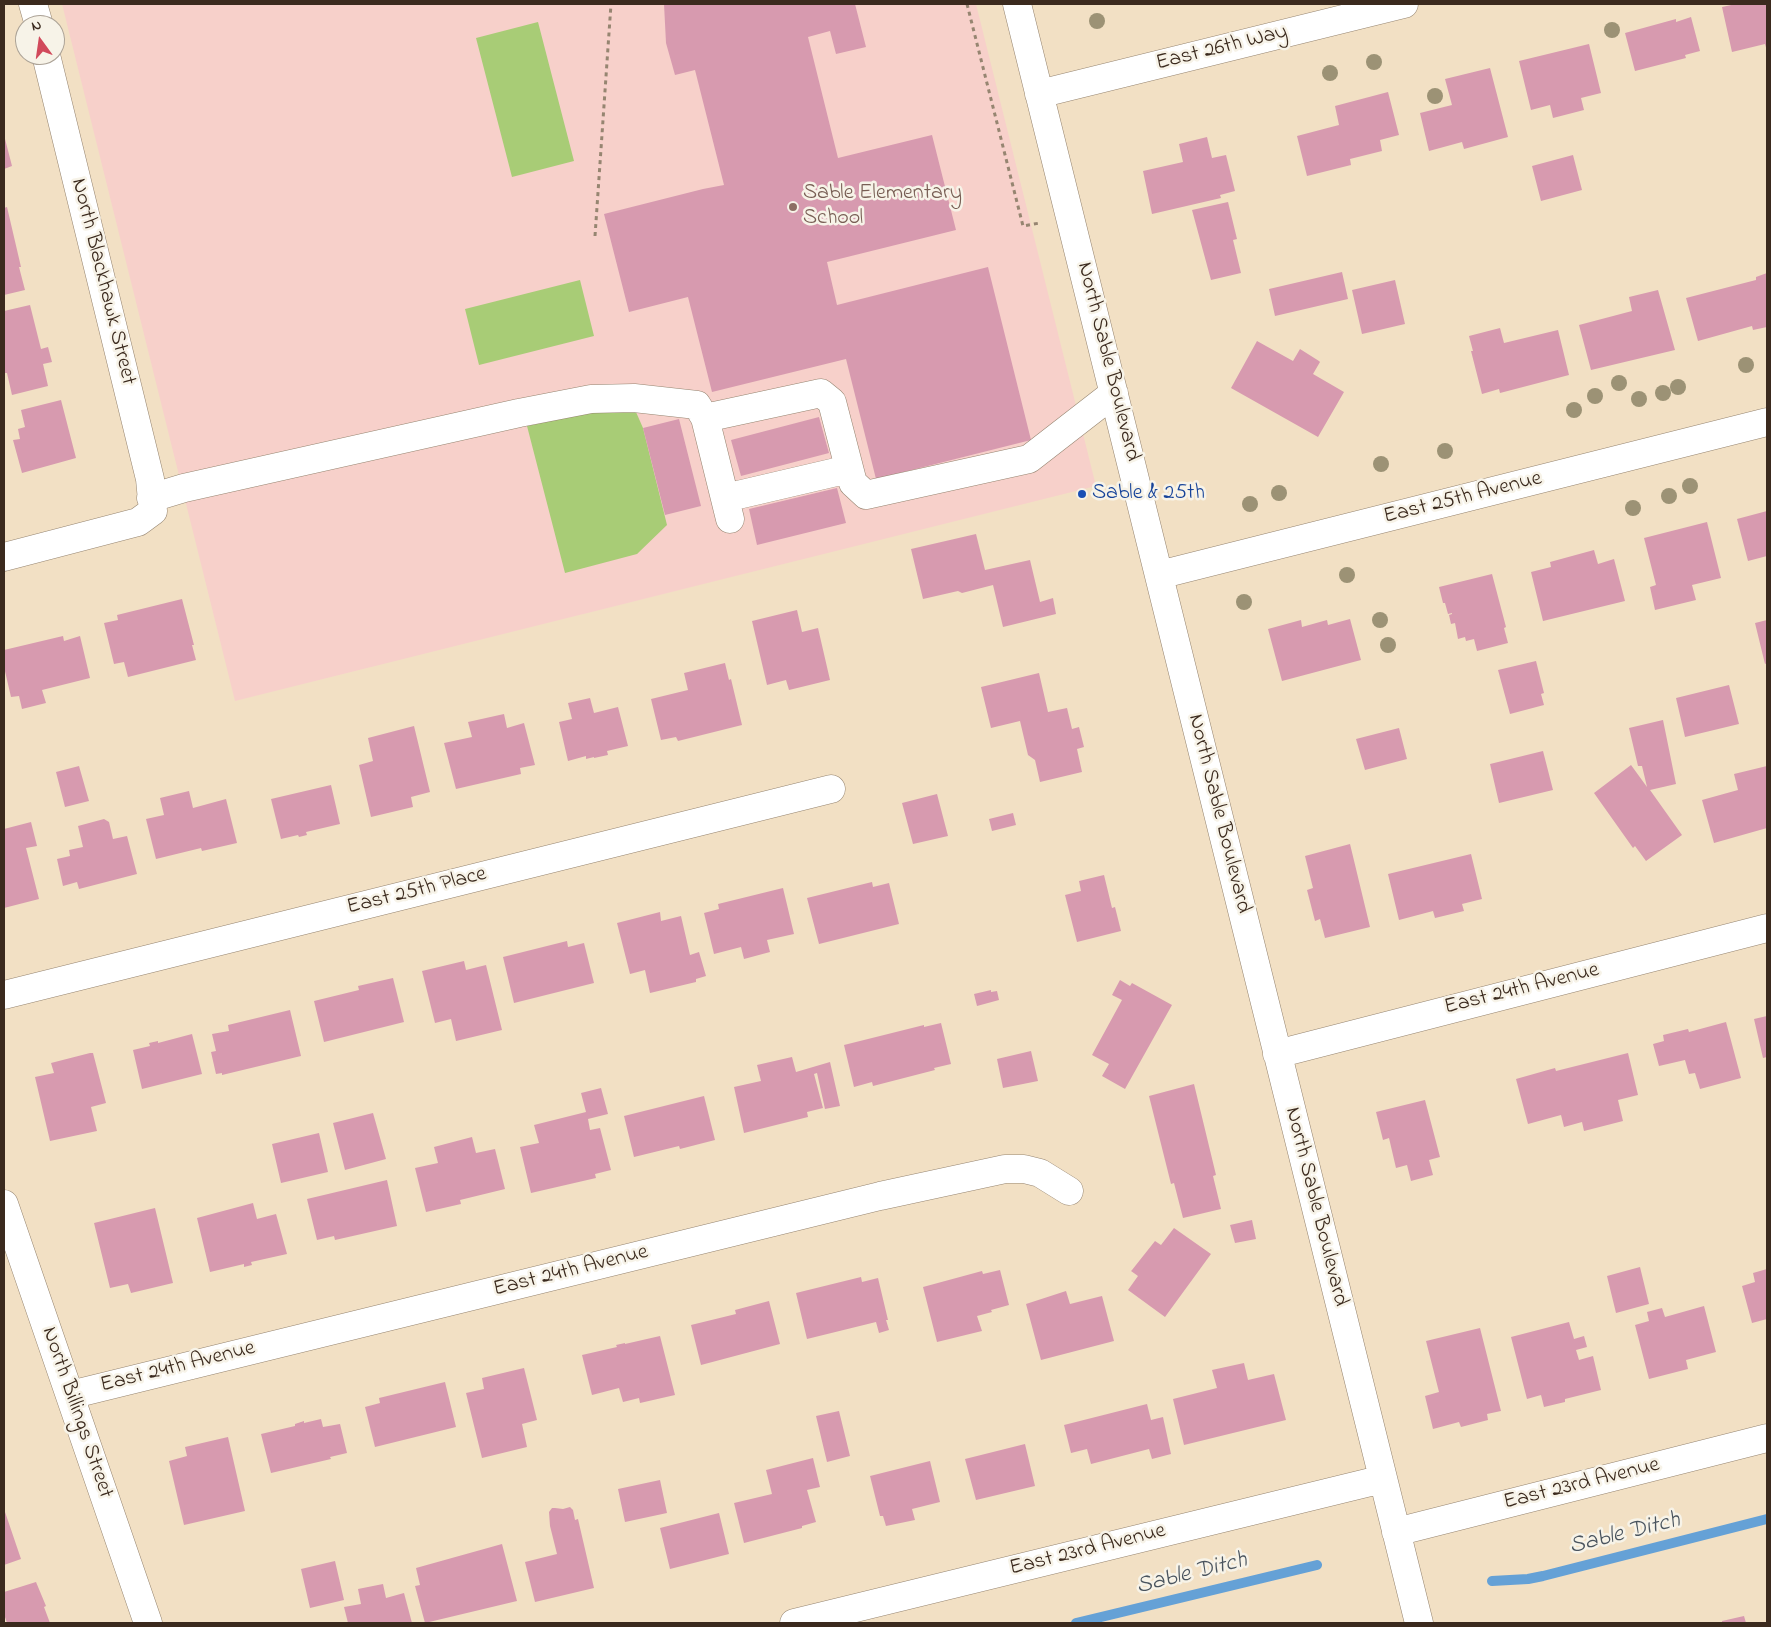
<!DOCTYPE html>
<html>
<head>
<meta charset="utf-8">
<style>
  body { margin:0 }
  #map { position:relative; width:1771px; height:1627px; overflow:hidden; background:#f2e0c4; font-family:"Indie Flower",sans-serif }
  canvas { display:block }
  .frame { position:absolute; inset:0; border:5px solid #3b2a1e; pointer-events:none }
  .north { position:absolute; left:15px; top:15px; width:50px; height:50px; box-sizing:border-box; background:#f7f3e8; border:1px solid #aca397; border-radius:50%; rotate:346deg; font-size:14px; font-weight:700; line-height:20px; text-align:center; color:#3b2a1e }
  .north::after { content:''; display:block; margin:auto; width:18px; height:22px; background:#d1495b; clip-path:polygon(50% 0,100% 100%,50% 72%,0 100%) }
</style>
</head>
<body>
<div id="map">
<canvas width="1771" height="1627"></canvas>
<div class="frame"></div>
<div class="north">N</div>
</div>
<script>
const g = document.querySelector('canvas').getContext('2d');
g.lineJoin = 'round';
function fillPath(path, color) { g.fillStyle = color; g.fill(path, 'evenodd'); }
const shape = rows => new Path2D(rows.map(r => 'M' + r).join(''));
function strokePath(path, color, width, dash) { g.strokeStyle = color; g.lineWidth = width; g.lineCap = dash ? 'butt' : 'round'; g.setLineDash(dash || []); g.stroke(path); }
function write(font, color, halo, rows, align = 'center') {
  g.font = font + ' "Indie Flower",sans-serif'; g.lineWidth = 5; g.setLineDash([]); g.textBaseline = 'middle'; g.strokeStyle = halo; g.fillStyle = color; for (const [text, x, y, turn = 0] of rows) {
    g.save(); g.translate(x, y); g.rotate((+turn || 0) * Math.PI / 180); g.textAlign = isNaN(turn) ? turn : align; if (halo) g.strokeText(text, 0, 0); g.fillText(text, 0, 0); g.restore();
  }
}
fillPath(shape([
  [62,4,976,4,1096,486,235,701]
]), '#f7d0ca');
fillPath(shape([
  [538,22,574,161,512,177,476,38],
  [580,280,594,336,479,365,465,309],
  [593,412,636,412,643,428,667,525,637,554,565,573,527,426]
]), '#a8cc76');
strokePath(shape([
  [1492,1581,1528,1579,1543,1576,1767,1519],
  [1076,1623,1317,1565]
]), '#65a1d6', 10);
fillPath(shape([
  [664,4,855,4,866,47,836,54,830,31,808,37,838,158,932,135,956,230,827,262,837,305,988,267,1031,440,876,479,846,359,712,392,688,297,629,312,604,214,703,189,724,185,695,70,675,75,666,43],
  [1736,4,1767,4,1767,51,1765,44,1732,52,1722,7],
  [1691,17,1700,51,1685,55,1686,58,1635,71,1625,33,1676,19,1676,22],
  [1589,44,1601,93,1581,98,1584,110,1553,118,1550,105,1531,110,1519,61],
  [1490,68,1508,137,1464,149,1462,142,1429,151,1420,113,1452,105,1445,79],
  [1388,92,1399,135,1380,140,1382,151,1350,159,1351,165,1307,176,1297,136,1339,125,1335,106],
  [4,135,12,166,4,169],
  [1207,137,1212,158,1226,155,1235,191,1220,195,1221,198,1152,214,1143,171,1183,162,1179,144],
  [1573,155,1582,190,1541,201,1532,166],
  [1228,202,1237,239,1233,240,1241,273,1211,280,1192,210],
  [7,207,21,267,19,267,25,290,4,295,4,208],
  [1342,272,1348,299,1275,316,1269,289],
  [1767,273,1767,327,1753,330,1752,326,1698,341,1686,298,1756,280,1756,277],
  [1395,280,1405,324,1362,334,1352,290],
  [1658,290,1675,350,1591,370,1579,325,1632,311,1629,297],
  [30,305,41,349,48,347,52,362,43,364,48,386,12,395,7,373,5,373,4,368,4,311],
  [1500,328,1504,343,1558,330,1569,375,1500,393,1499,389,1482,394,1471,351,1473,351,1469,336],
  [1257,341,1293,361,1300,349,1319,361,1320,362,1313,374,1344,392,1318,437,1231,388],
  [61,400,76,458,22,473,13,440,20,439,18,429,25,427,21,410],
  [819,417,829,453,741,476,731,440],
  [679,419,701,506,665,515,643,428],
  [837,488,846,523,757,545,749,509],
  [1767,511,1767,556,1748,561,1737,519],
  [1707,522,1721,578,1692,585,1696,600,1655,610,1650,587,1656,585,1644,538],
  [976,534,985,570,1030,560,1040,602,1053,598,1056,614,1003,627,993,585,962,593,958,591,923,599,911,549],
  [1594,550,1598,564,1614,559,1625,601,1543,621,1531,572,1551,567,1550,562],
  [1492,574,1506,627,1504,628,1508,643,1477,651,1474,639,1466,641,1465,637,1458,639,1455,623,1451,624,1449,615,1452,614,1452,613,1448,614,1445,603,1443,603,1439,587],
  [182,599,194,645,192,645,196,660,128,677,124,662,114,664,104,623,118,620,117,615],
  [797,610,802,632,818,628,830,680,789,690,786,680,767,685,752,621],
  [1350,619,1361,660,1282,681,1268,629,1301,620,1302,627,1327,620,1328,625],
  [1767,620,1767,663,1765,664,1755,623],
  [63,636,64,641,80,636,90,678,42,690,46,703,22,709,19,696,11,697,4,667,4,650],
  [1536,661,1544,693,1541,694,1544,705,1510,714,1498,670],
  [725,663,729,680,731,679,742,725,678,741,676,737,661,740,651,699,688,690,684,673],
  [1039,673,1048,712,1067,708,1072,729,1079,727,1084,747,1077,749,1082,772,1040,782,1035,760,1028,755,1020,721,991,728,981,687],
  [1729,685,1739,724,1685,737,1676,698],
  [590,698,594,713,618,707,628,746,607,751,608,755,594,758,594,757,586,759,586,756,568,761,559,722,572,719,568,703],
  [504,714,507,728,524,723,535,765,520,768,521,774,456,789,444,743,472,737,468,722],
  [1663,720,1676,784,1650,790,1682,835,1646,861,1635,846,1633,848,1594,793,1631,765,1647,787,1642,766,1638,766,1629,728],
  [414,726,430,792,411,797,413,807,371,817,359,765,373,761,368,738],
  [1399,728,1407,759,1365,770,1356,739],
  [1543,751,1553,790,1499,803,1490,764],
  [79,766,89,801,65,807,56,772],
  [1767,766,1767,828,1714,843,1702,800,1738,790,1734,774],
  [331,785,340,824,306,832,307,835,299,837,298,835,281,839,271,799],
  [189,791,193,808,226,799,237,843,202,851,201,848,156,859,146,819,164,815,160,798],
  [937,794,948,836,913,844,902,803],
  [1013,813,1016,825,992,831,989,819],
  [104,819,109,822,113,839,127,836,137,874,79,889,77,882,63,886,57,859,70,856,69,850,83,847,78,826],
  [31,822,37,846,26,848,39,899,4,908,4,829],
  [1350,844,1370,927,1325,938,1320,919,1315,921,1307,890,1313,888,1305,856],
  [1471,854,1482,899,1462,904,1464,911,1435,918,1433,911,1399,920,1388,874],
  [1104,875,1112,908,1115,907,1121,931,1077,942,1065,895,1081,891,1079,881],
  [872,882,873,887,889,883,899,924,819,944,807,898],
  [783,888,794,934,767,940,770,952,744,959,741,947,714,954,704,913,719,909,718,904],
  [660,912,661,921,681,916,690,955,699,952,706,976,696,979,696,982,650,993,645,970,630,974,617,923],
  [567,941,568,947,584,943,594,983,514,1003,503,957],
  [464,961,466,970,486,965,502,1030,456,1041,451,1019,435,1023,422,971],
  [393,978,404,1022,324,1042,314,1001,359,990,358,986],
  [1120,980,1130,986,1132,983,1172,1005,1125,1089,1102,1076,1109,1064,1092,1055,1122,1000,1112,995],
  [991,990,991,992,997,991,999,1000,977,1006,974,994],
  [290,1010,301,1056,222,1075,222,1073,216,1074,211,1052,216,1051,212,1034,229,1031,228,1025],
  [1767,1016,1767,1057,1763,1058,1754,1019],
  [1726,1022,1741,1078,1700,1089,1695,1073,1689,1074,1685,1060,1659,1066,1653,1044,1664,1041,1663,1035,1688,1029,1689,1032],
  [941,1023,951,1064,934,1068,935,1070,873,1086,872,1082,854,1087,844,1045,924,1025,924,1027],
  [192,1034,202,1074,142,1089,133,1050,150,1046,149,1043,158,1041,158,1043],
  [1031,1051,1038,1081,1003,1088,997,1059],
  [90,1053,93,1053,106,1103,91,1107,97,1131,50,1141,35,1077,54,1073,51,1063],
  [1628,1053,1638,1095,1618,1100,1623,1121,1584,1131,1582,1122,1564,1127,1561,1115,1528,1124,1516,1079,1555,1068,1556,1071],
  [792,1057,796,1072,830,1062,840,1106,825,1109,817,1073,814,1074,823,1108,807,1112,808,1117,744,1133,734,1087,761,1081,757,1065],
  [1194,1084,1216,1175,1213,1176,1221,1209,1183,1218,1174,1183,1171,1184,1149,1096],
  [601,1088,608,1114,588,1119,590,1130,600,1128,611,1170,595,1174,596,1178,531,1193,520,1147,539,1143,534,1125,586,1112,581,1093],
  [704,1096,715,1140,680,1149,679,1146,634,1157,624,1116],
  [1425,1100,1440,1157,1429,1160,1433,1175,1411,1181,1407,1165,1396,1168,1389,1138,1383,1140,1376,1112],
  [373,1113,386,1159,345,1170,333,1123],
  [319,1133,328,1172,281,1183,272,1144],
  [472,1137,476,1153,495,1149,505,1189,460,1200,461,1204,426,1212,415,1168,438,1163,434,1147],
  [387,1180,397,1226,335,1240,334,1236,317,1240,307,1199],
  [253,1203,257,1219,276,1214,287,1254,251,1262,252,1265,244,1267,244,1264,210,1272,197,1218],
  [155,1208,173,1283,131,1293,128,1284,110,1288,94,1223],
  [1252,1220,1256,1239,1235,1243,1230,1225],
  [1174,1228,1211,1254,1165,1317,1128,1290,1138,1276,1131,1271,1132,1270,1155,1241,1161,1245],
  [1640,1267,1649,1304,1616,1313,1607,1276],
  [1767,1269,1767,1319,1752,1323,1742,1286,1755,1282,1753,1273],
  [1000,1270,1009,1305,991,1310,992,1312,977,1316,982,1331,937,1342,923,1287,982,1271,983,1274],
  [861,1277,862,1282,878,1278,888,1320,886,1320,889,1330,879,1333,876,1322,807,1339,796,1293],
  [1066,1291,1070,1304,1102,1296,1114,1341,1041,1360,1026,1304],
  [769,1301,780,1344,701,1365,691,1325,736,1314,735,1310],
  [1704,1306,1716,1352,1686,1360,1688,1369,1649,1379,1635,1325,1649,1321,1647,1312,1662,1308,1665,1317],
  [1569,1322,1574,1339,1584,1336,1587,1347,1576,1350,1579,1360,1593,1356,1601,1390,1565,1399,1565,1402,1544,1407,1541,1395,1527,1399,1511,1337],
  [1480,1328,1501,1411,1487,1414,1488,1420,1461,1427,1459,1422,1433,1429,1425,1396,1439,1392,1426,1341],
  [660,1336,675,1395,640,1403,639,1398,623,1402,619,1388,592,1395,582,1355,617,1347,616,1345,625,1343,625,1344],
  [1244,1363,1248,1380,1274,1374,1286,1420,1184,1445,1173,1399,1217,1388,1212,1370],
  [524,1368,537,1420,522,1424,527,1447,482,1458,466,1393,484,1389,482,1378],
  [445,1382,456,1427,375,1447,365,1407,380,1403,379,1398],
  [1147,1404,1151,1420,1163,1417,1171,1454,1152,1459,1149,1449,1091,1464,1087,1449,1071,1453,1064,1425],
  [839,1411,850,1456,827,1462,816,1416],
  [321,1419,323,1427,340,1424,347,1453,330,1457,331,1459,271,1473,261,1434,295,1426,295,1424,304,1421,304,1423],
  [228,1437,245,1511,184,1525,169,1461,187,1456,185,1447],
  [1025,1444,1035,1486,976,1500,965,1459],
  [813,1458,820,1487,807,1490,816,1522,802,1526,802,1528,744,1543,734,1503,772,1494,766,1470],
  [930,1461,940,1502,912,1509,915,1520,886,1526,883,1516,880,1516,870,1476],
  [660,1480,667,1513,625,1522,618,1489],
  [570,1507,573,1510,575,1520,578,1519,594,1588,535,1602,525,1562,557,1554,550,1526,549,1512,552,1508,555,1508,563,1509],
  [4,1509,21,1559,4,1565],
  [719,1513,729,1554,670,1569,660,1528],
  [502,1544,517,1601,425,1623,415,1586,420,1585,416,1568],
  [335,1561,344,1600,310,1608,301,1569],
  [36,1582,46,1606,44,1607,50,1623,7,1623,4,1614,4,1592],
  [383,1584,386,1598,404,1593,412,1623,348,1623,344,1607,361,1604,358,1589],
  [1744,1616,1746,1623,1722,1623,1722,1621]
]), '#d79aaf');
const minor = shape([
  [33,4,39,25],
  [1017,4,1419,1623],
  [1039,94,1404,4],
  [705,418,821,393,832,402,853,483,866,495,1029,459,1114,393],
  [151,498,184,488,519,413,591,399,634,398,697,405,705,418,730,519],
  [725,498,849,469],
  [4,557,138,522,153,511,150,479,46,55],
  [1159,575,1767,422],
  [4,995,831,789],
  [1277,1054,1767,928],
  [4,1204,148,1623],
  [70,1395,880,1196,1005,1169,1024,1169,1040,1173,1069,1191],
  [1396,1532,1767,1438],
  [794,1623,1383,1479]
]);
strokePath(minor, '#968571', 29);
strokePath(shape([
  [967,4,1023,226,1040,223],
  [595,236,611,4]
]), '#968571', 3, [4, 4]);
strokePath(minor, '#fff', 28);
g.fillStyle = '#9c9275';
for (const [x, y] of [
  [1097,21],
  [1612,30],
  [1374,62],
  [1330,73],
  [1435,96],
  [1746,365],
  [1619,383],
  [1678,387],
  [1663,393],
  [1595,396],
  [1639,399],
  [1574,410],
  [1445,451],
  [1381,464],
  [1690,486],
  [1279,493],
  [1669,496],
  [1250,504],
  [1633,508],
  [1347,575],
  [1244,602],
  [1380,620],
  [1388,645]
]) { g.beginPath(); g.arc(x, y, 8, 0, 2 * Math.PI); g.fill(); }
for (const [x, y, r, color] of [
  [793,207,5,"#8d6e63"],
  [1082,494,5,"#1a4fb4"]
]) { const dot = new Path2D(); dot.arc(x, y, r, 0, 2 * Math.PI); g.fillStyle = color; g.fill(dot); strokePath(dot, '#f7f3e8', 2); }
write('22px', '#3b2a1e', '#f7f3e8', [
  ["East 26th Way",1222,49,-14],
  ["North Blackhawk Street",102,282,76],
  ["North Sable Boulevard",1107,362,76],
  ["East 25th Avenue",1463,499,-14],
  ["North Sable Boulevard",1218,814,76],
  ["East 25th Place",417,892,-14],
  ["East 24th Avenue",1522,990,-14],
  ["North Sable Boulevard",1315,1207,76],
  ["East 24th Avenue",571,1272,-14],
  ["East 24th Avenue",178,1368,-14],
  ["North Billings Street",76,1413,71],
  ["East 23rd Avenue",1582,1485,-14],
  ["East 23rd Avenue",1088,1551,-14]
]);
write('22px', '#785e54', '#f7f3e8', [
  ["Sable Elementary",803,194],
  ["School",803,219]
], 'left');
write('22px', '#164399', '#f7f3e8', [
  ["Sable & 25th",1092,494]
], 'left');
write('italic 24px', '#4a545e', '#f7f3e8', [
  ["Sable Ditch",1625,1535,-14],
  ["Sable Ditch",1192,1575,-14]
]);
</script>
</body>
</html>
